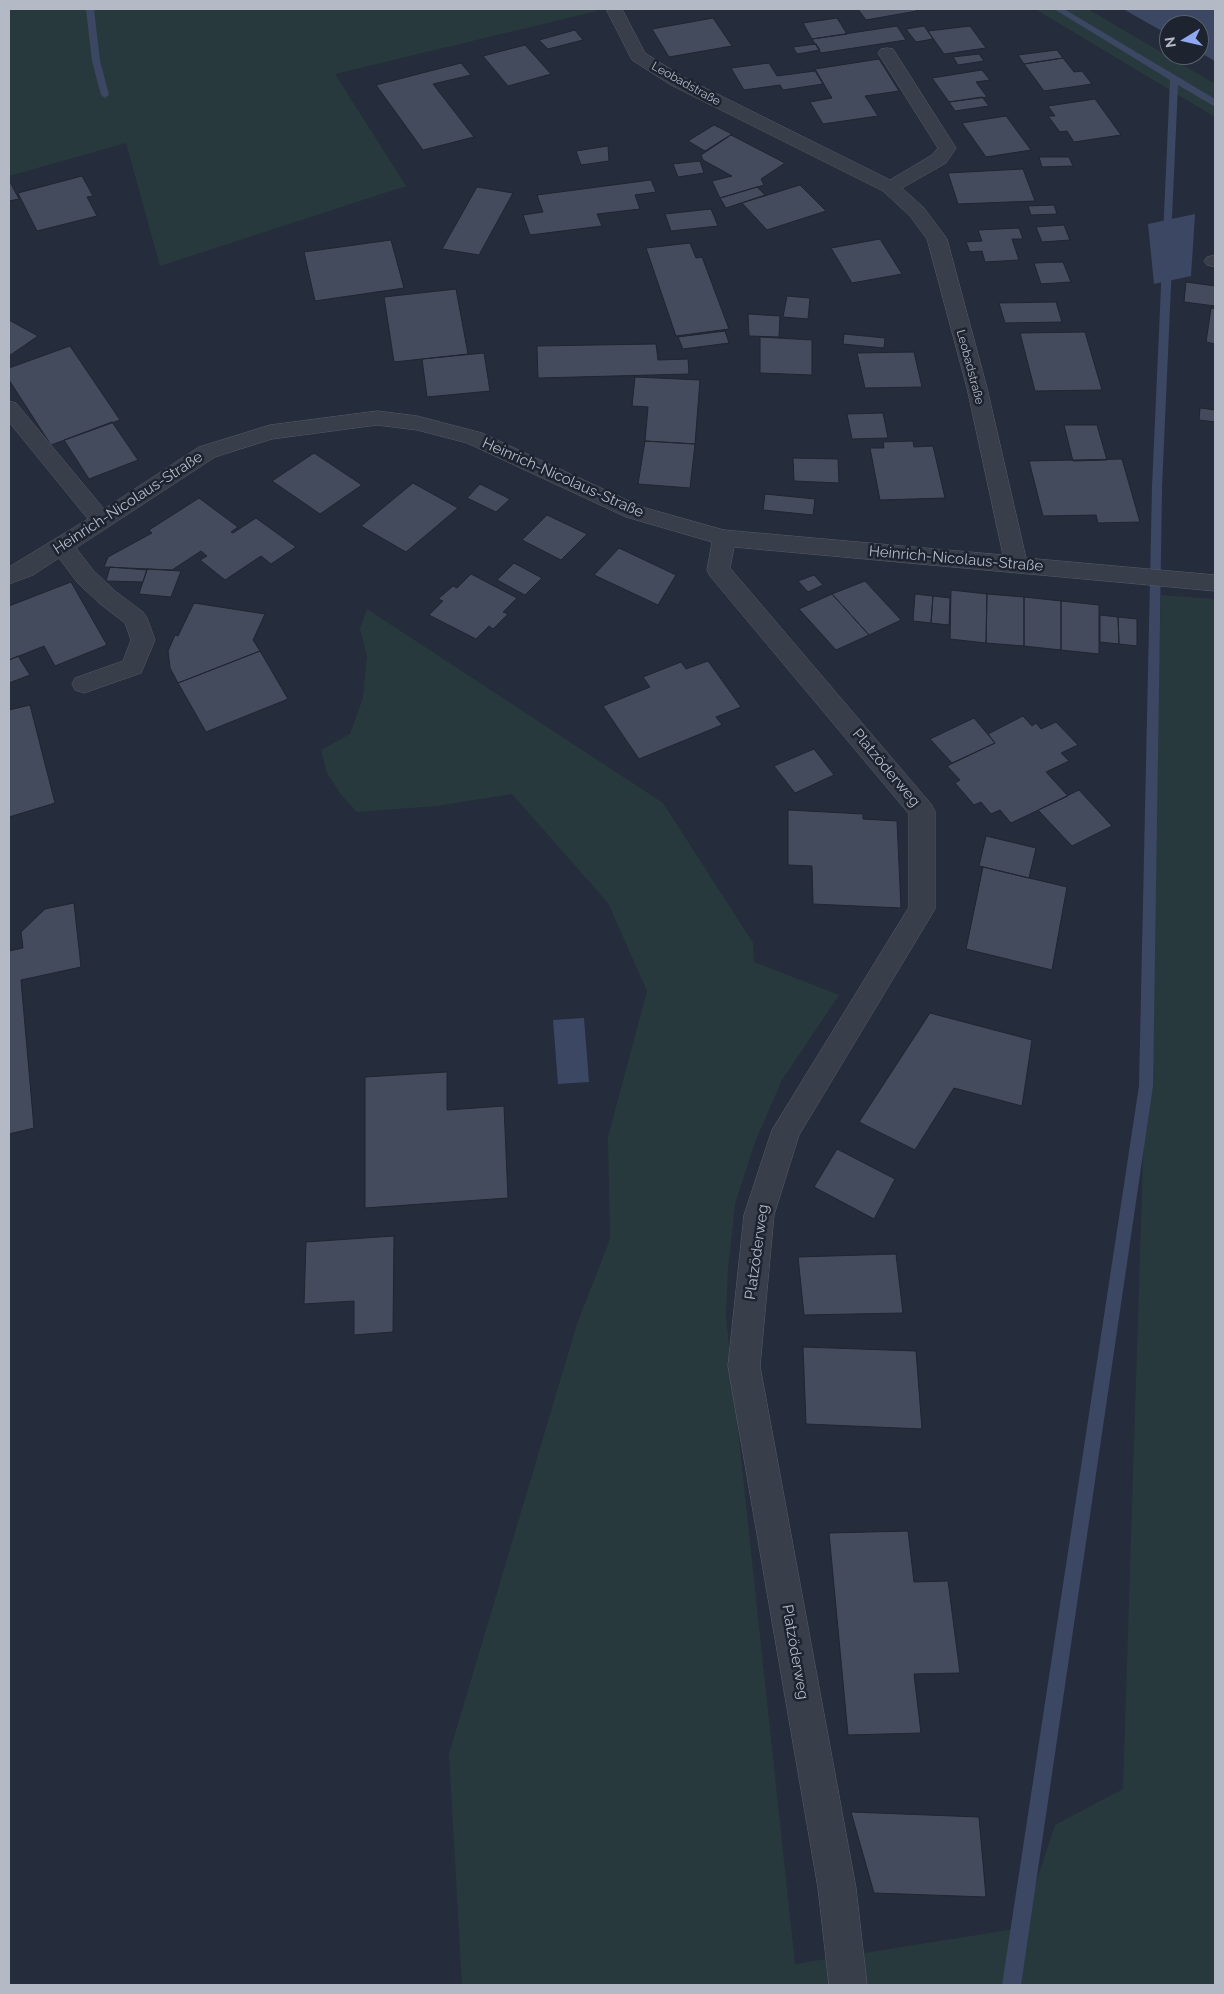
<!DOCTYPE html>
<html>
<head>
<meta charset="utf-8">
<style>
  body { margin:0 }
  #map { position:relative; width:1224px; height:1994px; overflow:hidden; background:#252c3b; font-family:Raleway,sans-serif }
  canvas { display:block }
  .frame { position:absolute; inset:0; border:10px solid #b4b9c6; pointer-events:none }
  .north { position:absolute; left:1159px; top:15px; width:50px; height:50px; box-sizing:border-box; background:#1e2330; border:1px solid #5a5f6c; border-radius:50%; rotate:261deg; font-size:14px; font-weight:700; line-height:20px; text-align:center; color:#b4b9c6 }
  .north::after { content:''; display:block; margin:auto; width:18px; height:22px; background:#90a9f0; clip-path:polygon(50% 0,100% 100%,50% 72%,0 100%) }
</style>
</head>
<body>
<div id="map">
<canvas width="1224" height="1994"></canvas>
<div class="frame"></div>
<div class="north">N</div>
</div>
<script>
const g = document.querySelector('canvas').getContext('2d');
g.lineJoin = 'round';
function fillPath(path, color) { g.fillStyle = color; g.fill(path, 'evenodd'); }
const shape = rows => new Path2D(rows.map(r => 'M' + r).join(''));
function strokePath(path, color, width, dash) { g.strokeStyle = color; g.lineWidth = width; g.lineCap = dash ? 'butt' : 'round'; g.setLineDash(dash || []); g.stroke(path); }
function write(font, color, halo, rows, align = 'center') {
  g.font = font + ' Raleway,sans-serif'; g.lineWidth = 5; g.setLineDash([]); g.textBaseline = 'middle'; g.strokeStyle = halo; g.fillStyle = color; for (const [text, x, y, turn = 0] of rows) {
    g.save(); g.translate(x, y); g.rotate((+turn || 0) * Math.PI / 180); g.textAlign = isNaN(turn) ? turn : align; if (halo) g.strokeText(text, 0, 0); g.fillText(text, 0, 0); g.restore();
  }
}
fillPath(shape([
  [9,9,596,9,597,11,335,74,406,186,160,266,126,143,9,176],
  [1035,9,1088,9,1215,84,1215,117],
  [1161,595,1215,599,1215,1985,462,1985,449,1754,577,1324,610,1239,608,1137,647,991,608,903,512,794,437,806,357,812,342,796,327,773,321,750,350,734,363,698,367,656,360,629,367,609,663,803,753,943,754,962,839,995,782,1080,755,1142,735,1204,728,1269,726,1317,795,1964,1021,1928,1055,1825,1123,1789]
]), '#28393d');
fillPath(shape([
  [1123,9,1215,9,1215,61,1199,52,1199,25,1169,25,1169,35],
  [1195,214,1191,276,1154,284,1148,224],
  [584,1018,589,1082,558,1084,553,1020]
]), '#3c4763');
fillPath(shape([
  [86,9,94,9,100,61,109,95,105,98,101,95,92,61,86,9],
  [1054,9,1064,9,1215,99,1215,106,1212,105,1178,85,1171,239,1168,240,1163,237,1170,80,1054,9],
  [1167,261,1172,264,1162,487,1153,1086,1021,1985,1002,1985,1139,1086,1152,487,1162,264,1167,261]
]), '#3c4763');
const building = shape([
  [858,9,916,9,917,11,866,20,858,9],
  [713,18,732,46,669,57,652,29,713,18],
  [837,18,847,34,812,39,803,23,837,18],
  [897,26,906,40,821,53,812,39,897,26],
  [924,26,933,39,916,42,906,29,924,26],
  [970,26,986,48,944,54,928,31,970,26],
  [575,30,583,40,548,49,539,40,575,30],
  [816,44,820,50,797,54,793,47,816,44],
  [525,45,551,74,508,86,483,56,525,45],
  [1057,50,1063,58,1024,64,1018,55,1057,50],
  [979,54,984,61,958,65,953,57,979,54],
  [1063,58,1074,72,1082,71,1092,84,1044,91,1024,64,1063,58],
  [879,59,899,91,865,96,878,116,823,124,810,102,832,98,815,69,879,59],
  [461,63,471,75,433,84,474,137,423,150,376,85,461,63],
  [769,63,777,76,815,71,823,84,783,90,780,85,744,90,731,68,769,63],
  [982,70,990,80,976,82,987,97,949,102,932,78,982,70],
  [982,97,989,106,955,111,949,102,982,97],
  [1095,99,1121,135,1074,142,1067,131,1060,132,1048,116,1055,116,1048,106,1095,99],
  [1006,116,1031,150,986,157,962,123,1006,116],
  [714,125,732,134,705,151,688,141,714,125],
  [731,135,785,163,761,179,764,185,720,198,712,181,732,176,703,160,701,155,731,135],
  [608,146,609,161,581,165,576,151,608,146],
  [1039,157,1069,157,1073,166,1042,167,1039,157],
  [700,161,704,173,678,177,673,164,700,161],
  [1023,169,1035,201,958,204,948,173,1023,169],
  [82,176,93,196,87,197,97,216,37,231,18,193,82,176],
  [651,180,656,192,635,195,640,209,597,214,602,226,530,235,523,215,543,212,537,195,651,180],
  [10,182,19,199,9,201,9,183,10,182],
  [800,185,826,211,767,230,742,203,800,185],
  [477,187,513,193,479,255,442,249,477,187],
  [757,187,765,195,726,208,720,198,757,187],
  [1054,205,1057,214,1031,215,1028,206,1054,205],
  [711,209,718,226,671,231,665,214,711,209],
  [1064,225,1070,240,1042,242,1036,227,1064,225],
  [1019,228,1023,239,1012,239,1019,260,985,262,982,251,970,252,966,242,982,241,978,230,1019,228],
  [880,239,902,274,852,283,831,248,880,239],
  [391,240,404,288,315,301,304,252,391,240],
  [690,243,696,258,702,257,729,329,676,336,646,248,690,243],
  [1063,262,1071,282,1041,284,1034,263,1063,262],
  [1186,282,1215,286,1215,306,1184,302,1186,282],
  [456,289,468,354,394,362,384,297,456,289],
  [787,296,810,298,808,319,783,317,787,296],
  [1056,302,1062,322,1005,323,999,303,1056,302],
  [1211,308,1215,309,1215,344,1206,342,1211,308],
  [748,314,780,316,779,337,749,336,748,314],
  [9,320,38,336,9,356,9,320],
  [725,331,729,343,683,349,678,337,725,331],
  [1085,332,1102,390,1035,391,1020,333,1085,332],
  [844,334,885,338,884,348,843,344,844,334],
  [760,337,812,340,812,375,760,373,760,337],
  [656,344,658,360,688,359,689,374,538,378,537,346,656,344],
  [70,346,120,420,51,445,9,380,9,368,70,346],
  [914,352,922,387,865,388,857,353,914,352],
  [484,353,490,391,427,397,422,359,484,353],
  [635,377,700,380,695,444,645,441,648,407,632,406,635,377],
  [1200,408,1215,410,1215,422,1199,420,1200,408],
  [883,413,888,438,852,439,847,414,883,413],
  [112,422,138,460,89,479,64,440,112,422],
  [1064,425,1097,425,1107,460,1073,461,1064,425],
  [645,441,695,444,690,488,638,484,645,441],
  [913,441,914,447,933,446,945,498,880,500,870,448,884,448,883,442,913,441],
  [314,453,362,485,320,514,272,481,314,453],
  [793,458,838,459,839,483,794,481,793,458],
  [1122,459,1140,522,1098,523,1096,515,1043,516,1029,461,1122,459],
  [413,483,458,508,406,552,361,526,413,483],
  [480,484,510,499,496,512,467,498,480,484],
  [765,494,815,499,813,515,763,510,765,494],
  [199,498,238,527,231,532,233,533,256,518,296,547,271,564,261,556,225,580,200,560,207,556,201,551,172,570,104,567,108,557,152,533,149,530,199,498],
  [547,515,587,534,561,560,522,540,547,515],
  [619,548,676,575,658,605,594,575,619,548],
  [514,563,542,578,525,595,497,580,514,563],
  [110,567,147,570,143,582,106,581,110,567],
  [147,569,181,571,171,597,139,594,147,569],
  [471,574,517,598,503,612,508,614,493,629,489,626,476,639,429,615,443,601,438,599,453,586,457,588,471,574],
  [814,575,823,585,808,592,798,581,814,575],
  [865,581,901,620,869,635,832,594,865,581],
  [71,582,107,645,55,666,44,646,9,660,9,606,71,582],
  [951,590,987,594,986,643,950,639,951,590],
  [832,594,869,635,836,650,799,609,832,594],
  [915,594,933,596,931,623,913,621,915,594],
  [987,594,1024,597,1024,646,986,643,987,594],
  [933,596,950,598,949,625,931,623,933,596],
  [1024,597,1061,601,1061,650,1024,646,1024,597],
  [1061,601,1099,605,1099,654,1061,650,1061,601],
  [194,603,265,614,253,640,260,651,178,683,170,668,168,651,175,635,178,636,194,603],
  [1100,615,1118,617,1119,644,1100,642,1100,615],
  [1118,617,1137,619,1137,646,1119,644,1118,617],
  [260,651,288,699,206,732,178,683,260,651],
  [18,656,30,675,9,683,9,660,18,656],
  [708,661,741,707,716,717,722,725,639,759,603,706,650,687,643,677,681,662,686,669,708,661],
  [30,705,55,803,9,817,9,710,30,705],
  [1023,716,1032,726,1036,723,1041,729,1056,722,1078,745,1061,753,1069,761,1046,772,1068,796,1011,823,1000,810,991,814,981,802,974,805,955,783,960,780,947,766,995,743,988,734,1023,716],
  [974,718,995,743,952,763,930,739,974,718],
  [814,749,834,775,795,793,774,766,814,749],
  [1079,790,1112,826,1072,846,1038,810,1079,790],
  [788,810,863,814,863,819,897,821,901,908,813,904,812,866,788,865,788,810],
  [986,836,1036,848,1029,878,979,866,986,836],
  [983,867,1067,887,1052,970,966,949,983,867],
  [74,903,81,967,21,980,34,1128,9,1134,9,951,23,948,21,932,45,909,74,903],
  [930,1013,1032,1040,1022,1106,954,1088,915,1150,859,1122,930,1013],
  [447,1072,447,1110,504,1106,508,1198,365,1208,365,1077,447,1072],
  [837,1149,895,1179,874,1219,814,1187,837,1149],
  [394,1236,393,1332,354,1335,354,1301,304,1304,306,1242,394,1236],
  [896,1254,903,1313,804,1315,798,1257,896,1254],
  [803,1347,916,1351,922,1429,806,1424,803,1347],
  [908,1531,914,1582,948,1581,960,1673,914,1674,921,1733,848,1735,829,1533,908,1531],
  [851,1812,979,1817,986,1897,874,1893,851,1812]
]);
fillPath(building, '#444b5c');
strokePath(building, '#202532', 1);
const minor = shape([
  [606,9,622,9,645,53,683,77,890,180,932,155,938,148,878,53,881,49,887,48,893,49,956,148,946,163,902,188,924,208,947,239,987,388,1026,558,1215,575,1215,591,734,547,730,568,931,804,935,811,935,909,799,1135,774,1215,760,1366,856,1888,867,1985,829,1985,818,1888,728,1366,744,1215,772,1130,909,907,909,814,710,576,707,570,712,542,626,517,467,443,417,430,377,425,272,439,215,457,76,548,93,570,115,591,143,612,147,618,155,640,141,673,84,693,75,690,72,684,75,678,123,661,131,640,125,623,99,603,77,582,59,558,33,575,9,584,9,567,88,519,9,422,9,401,16,403,104,509,199,447,270,425,377,411,417,416,482,433,642,507,724,530,1003,555,967,388,927,239,910,216,883,191,671,85,632,60,606,9],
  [1215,255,1215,267,1207,265,1204,261,1207,257,1215,255]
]);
strokePath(minor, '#575c69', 1);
fillPath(minor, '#393e4b');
write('12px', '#b4b9c6', '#1e2330', [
  ["Leobadstraße",686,84,29],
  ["Leobadstraße",970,367,75]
]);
write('15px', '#b4b9c6', '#1e2330', [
  ["Heinrich-Nicolaus-Straße",563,478,24],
  ["Heinrich-Nicolaus-Straße",128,503,-33],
  ["Heinrich-Nicolaus-Straße",956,559,5],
  ["Platzöderweg",886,768,50],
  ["Platzöderweg",757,1252,-82],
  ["Platzöderweg",795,1652,80]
]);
</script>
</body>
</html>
